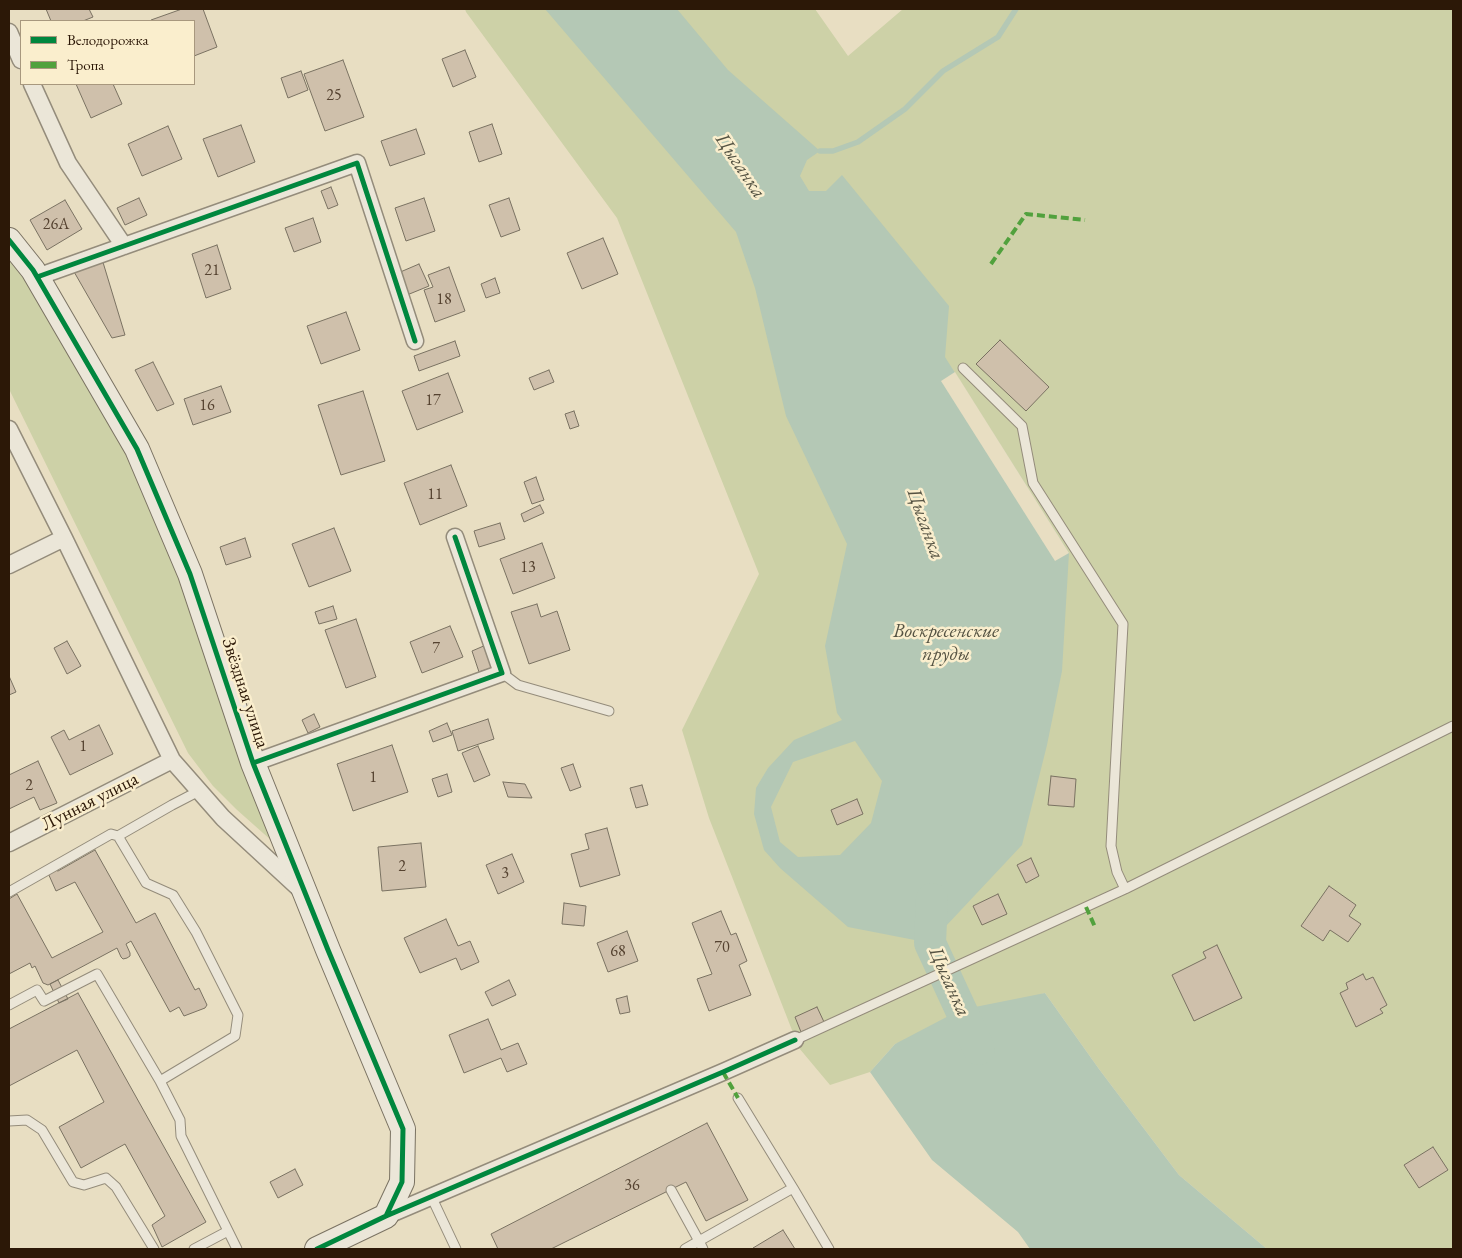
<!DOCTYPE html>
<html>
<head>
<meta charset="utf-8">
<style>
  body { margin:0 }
  #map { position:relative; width:1462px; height:1258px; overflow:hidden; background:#e8dec2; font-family:"EB Garamond",serif }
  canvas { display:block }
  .frame { position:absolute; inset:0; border:10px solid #2c1807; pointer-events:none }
  .legend { position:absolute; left:20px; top:20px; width:175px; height:65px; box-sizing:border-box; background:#faeecd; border:1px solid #a8987e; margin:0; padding:6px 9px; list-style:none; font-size:15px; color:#2c1807 }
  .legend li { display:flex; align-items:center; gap:10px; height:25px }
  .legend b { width:25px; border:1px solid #a8987e }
</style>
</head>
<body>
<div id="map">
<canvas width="1462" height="1258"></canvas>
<div class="frame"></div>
<ul class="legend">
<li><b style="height:6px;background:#00873e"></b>Велодорожка</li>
<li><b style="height:6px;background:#51a13d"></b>Тропа</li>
</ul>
</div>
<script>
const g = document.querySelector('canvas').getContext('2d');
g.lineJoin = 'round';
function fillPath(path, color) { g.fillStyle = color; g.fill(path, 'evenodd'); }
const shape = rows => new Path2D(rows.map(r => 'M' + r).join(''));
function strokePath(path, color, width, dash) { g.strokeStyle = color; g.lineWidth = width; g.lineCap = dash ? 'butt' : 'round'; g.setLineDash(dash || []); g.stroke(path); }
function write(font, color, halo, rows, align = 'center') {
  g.font = font + ' "EB Garamond",serif'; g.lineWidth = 5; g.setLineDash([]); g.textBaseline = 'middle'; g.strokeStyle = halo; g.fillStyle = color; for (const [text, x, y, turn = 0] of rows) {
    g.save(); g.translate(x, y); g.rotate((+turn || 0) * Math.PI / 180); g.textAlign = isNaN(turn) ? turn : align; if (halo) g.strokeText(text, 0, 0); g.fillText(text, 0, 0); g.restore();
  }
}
fillPath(shape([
  [465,9,815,9,848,56,903,9,1453,9,1453,1249,1267,1249,1179,1175,1099,1069,1045,993,895,1044,870,1072,830,1085,799,1048,709,818,682,730,759,574,617,218,466,12],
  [9,252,53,314,157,509,272,841,236,809,213,786,188,753,9,389]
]), '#cdd1a7');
fillPath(shape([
  [545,9,677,9,728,70,820,151,807,160,800,176,809,191,826,191,842,175,949,306,945,357,1069,553,1062,671,1047,745,1022,845,930,943,848,927,780,868,764,850,754,814,756,788,768,768,794,740,842,720,837,713,825,646,847,544,786,416,755,288,736,232],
  [855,741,882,781,871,823,840,855,798,857,780,842,771,807,793,762],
  [1045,993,1099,1069,1179,1175,1267,1249,1030,1249,1018,1232,932,1160,870,1072,895,1044,960,1010]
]), '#b4c8b5');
fillPath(shape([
  [955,372,1069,553,1055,561,941,381]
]), '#e8dec2');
strokePath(shape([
  [820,151,833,151,858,142,905,109,943,71,998,37,1016,9]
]), '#b4c8b5', 5.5);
strokePath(shape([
  [932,899,930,943,979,1049]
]), '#b4c8b5', 32);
const building = shape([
  [46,9,89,9,93,17,83,21,51,21,46,9],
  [182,9,203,9,217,47,194,56,194,21,151,21,151,20,182,9],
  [465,50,476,77,453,87,442,59,465,50],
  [343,60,364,117,325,131,304,74,343,60],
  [301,71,308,90,288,98,281,78,301,71],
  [76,84,113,84,122,104,91,118,76,84],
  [492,124,502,154,479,162,469,132,492,124],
  [241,125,255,162,218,177,203,139,241,125],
  [168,126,182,159,142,176,128,144,168,126],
  [416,129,425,154,390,166,381,141,416,129],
  [331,187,338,205,328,209,321,191,331,187],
  [139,198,147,215,125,225,117,208,139,198],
  [424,198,435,231,406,241,395,208,424,198],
  [509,198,520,230,501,237,489,205,509,198],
  [65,200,82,229,47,250,30,220,65,200],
  [313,218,321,242,294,252,285,228,313,218],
  [603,238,618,274,582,289,567,253,603,238],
  [217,245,231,289,206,298,192,254,217,245],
  [102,259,125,335,112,338,73,270,102,259],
  [419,264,429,286,407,295,398,273,419,264],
  [449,267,465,311,435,322,424,290,433,287,428,275,449,267],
  [495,278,500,293,486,298,481,284,495,278],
  [346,312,360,350,321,364,307,326,346,312],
  [1000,340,1049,387,1026,411,976,364,1000,340],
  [455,341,460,356,419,371,414,356,455,341],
  [153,362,174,404,157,411,135,370,153,362],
  [549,370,554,382,534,390,529,378,549,370],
  [448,373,463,412,417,430,402,391,448,373],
  [221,386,231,412,193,425,184,399,221,386],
  [363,391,385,461,341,475,318,405,363,391],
  [574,411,579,426,570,429,565,414,574,411],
  [451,465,467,506,420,525,404,483,451,465],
  [536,477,544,500,532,504,524,482,536,477],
  [540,505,544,513,524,522,521,514,540,505],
  [500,523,505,539,479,547,474,531,500,523],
  [334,528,351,571,309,587,292,544,334,528],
  [245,538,251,557,226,565,220,547,245,538],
  [542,543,555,578,513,594,500,559,542,543],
  [537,604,541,617,557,611,570,650,529,664,511,612,537,604],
  [333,606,337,619,319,624,315,612,333,606],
  [356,619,376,677,346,688,325,630,356,619],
  [450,626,463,657,422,673,410,642,450,626],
  [67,641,81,666,67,674,54,648,67,641],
  [486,645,494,667,479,672,472,651,486,645],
  [9,676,16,692,9,695,9,676],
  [314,714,320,727,308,733,302,720,314,714],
  [488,719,494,739,458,751,452,731,488,719],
  [447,723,452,735,433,742,429,731,447,723],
  [99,725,113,754,70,775,51,737,64,730,69,740,99,725],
  [392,745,408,792,353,811,337,764,392,745],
  [478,746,490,775,474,782,462,753,478,746],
  [38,761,57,803,40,810,34,797,9,809,9,775,38,761],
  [573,764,581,787,570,791,561,768,573,764],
  [447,774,452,792,438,797,432,779,447,774],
  [1051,776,1076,779,1074,807,1048,805,1051,776],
  [503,782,525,784,532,798,508,797,503,782],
  [642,785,648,805,636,808,630,788,642,785],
  [857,799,863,814,837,825,831,810,857,799],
  [607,828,620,875,580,887,571,854,589,849,585,834,607,828],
  [421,843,426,887,382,891,378,847,421,843],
  [95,850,136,923,155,913,195,990,199,988,207,1005,205,1008,184,1016,179,1007,170,1012,131,941,126,944,130,953,130,956,127,958,123,959,121,957,117,948,48,985,43,983,35,966,32,968,30,963,9,974,9,899,17,894,52,958,103,932,75,882,56,891,48,873,55,870,58,871,95,850],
  [512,854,524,882,498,894,486,865,512,854],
  [1031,858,1039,876,1026,883,1017,865,1031,858],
  [1329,886,1356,905,1349,916,1361,924,1348,942,1330,930,1323,941,1301,926,1329,886],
  [998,894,1007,914,982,925,973,906,998,894],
  [564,903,586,906,584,926,562,924,564,903],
  [721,911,731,935,736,933,747,961,739,965,751,995,709,1011,697,979,712,974,692,923,721,911],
  [446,919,458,946,470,941,479,962,461,970,456,958,420,973,404,938,446,919],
  [627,931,638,961,608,972,597,943,627,931],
  [1217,945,1242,998,1194,1021,1172,975,1206,958,1203,952,1217,945],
  [1363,974,1366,980,1373,977,1387,1005,1380,1009,1383,1013,1356,1027,1340,993,1348,989,1346,983,1363,974],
  [58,980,68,999,59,1003,50,984,58,980],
  [509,980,516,995,492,1006,485,992,509,980],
  [78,993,206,1222,162,1247,152,1225,165,1216,125,1144,81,1168,59,1127,104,1102,77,1050,9,1086,9,1029,78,993],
  [627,996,630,1012,620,1014,616,999,627,996],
  [817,1007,824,1022,801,1032,795,1017,817,1007],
  [488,1019,501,1050,518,1043,527,1064,507,1072,501,1058,464,1073,449,1035,488,1019],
  [707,1123,748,1200,706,1221,686,1182,551,1249,498,1249,491,1234,707,1123],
  [1433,1147,1448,1170,1419,1188,1404,1165,1433,1147],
  [295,1169,303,1185,278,1198,270,1182,295,1169],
  [783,1230,795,1249,753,1249,753,1248,783,1230]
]);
fillPath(building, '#cfc0ab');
strokePath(building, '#7a7262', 1);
const lane = shape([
  [963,368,1022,426,1033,483,1123,624,1111,846,1117,872,1125,889],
  [502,673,518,685,609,711],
  [118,836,172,805,199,791],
  [9,892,111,834,118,836,146,883,173,895,196,932,238,1015,235,1036,160,1081],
  [9,1005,37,990,44,1001,97,974,160,1081,180,1120,181,1136,237,1249],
  [795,1040,1125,889,1453,726],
  [738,1098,793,1188],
  [9,1121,27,1120,42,1130,73,1182,84,1185,106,1178,116,1187,154,1249],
  [671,1190,699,1241,685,1249],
  [431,1196,456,1249],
  [194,1249,228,1231],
  [703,1249,699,1241,793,1188,829,1249]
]);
const street = shape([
  [9,32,21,60],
  [32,84,68,163,124,246],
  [37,277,357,163,415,341],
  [9,429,64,538,172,760,223,818,301,890],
  [9,565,64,538],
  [253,763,502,673,455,537],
  [9,843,172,760],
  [386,1216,723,1072,795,1040]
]);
const secondary = shape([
  [9,240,33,270,137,449,190,574,253,763,328,950,403,1129,402,1182,386,1216,317,1249]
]);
strokePath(lane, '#948c7b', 11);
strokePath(street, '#948c7b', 19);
strokePath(secondary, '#7a7262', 26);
strokePath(lane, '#ebe6d8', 9);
strokePath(street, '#ebe6d8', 16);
strokePath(secondary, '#ebe6d8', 24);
strokePath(shape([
  [991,264,1026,214,1085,220],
  [1086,907,1095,927],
  [723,1072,738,1098]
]), '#51a13d', 4, [8, 4]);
strokePath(shape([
  [9,240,33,270,137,449,190,574,253,763,328,950,403,1129,402,1182,386,1216,317,1249],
  [37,277,357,163,415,341],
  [253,763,502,673,455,537],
  [386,1216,723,1072,795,1040]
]), '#00873e', 5);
write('16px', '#554230', null, [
  ["25",334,96],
  ["26А",56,225],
  ["21",212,271],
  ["18",444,300],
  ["17",433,401],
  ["16",207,406],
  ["11",435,495],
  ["13",528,568],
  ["7",436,649],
  ["1",83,747],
  ["1",373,778],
  ["2",29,786],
  ["2",402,867],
  ["3",505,874],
  ["70",722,948],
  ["68",618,952],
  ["36",632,1186]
]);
write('19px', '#2c1807', '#faeecd', [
  ["Звёздная улица",245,693,72],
  ["Лунная улица",90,802,-27]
]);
write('italic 20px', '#545242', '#faeecd', [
  ["Цыганка",740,166,56],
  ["Цыганка",925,524,70],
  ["Воскресенские",946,632],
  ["пруды",946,655],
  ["Цыганка",949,982,66]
]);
</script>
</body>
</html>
